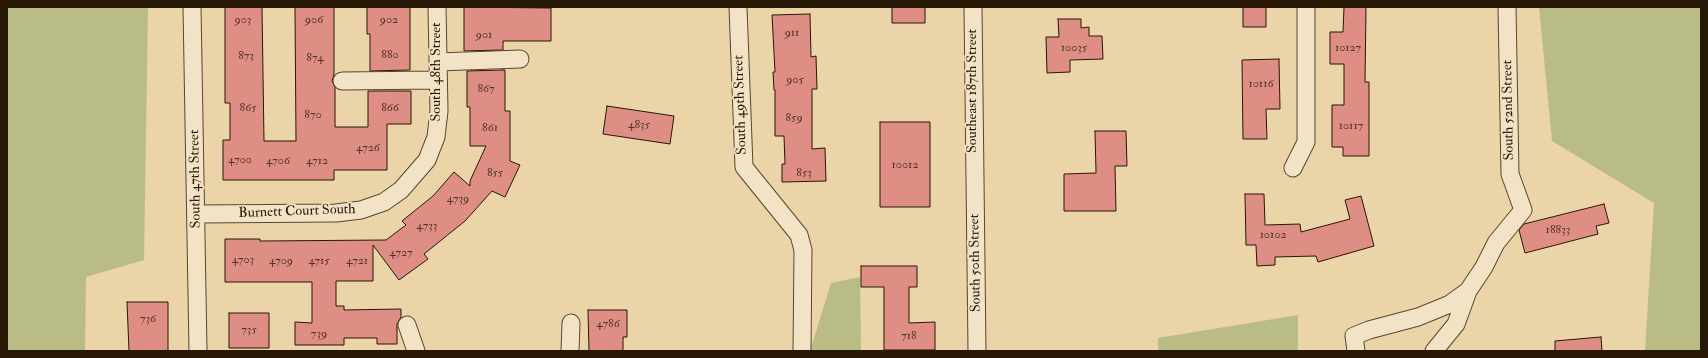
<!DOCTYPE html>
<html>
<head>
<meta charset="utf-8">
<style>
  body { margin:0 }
  #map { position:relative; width:1708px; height:358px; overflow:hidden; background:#ebd4a8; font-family:"IM FELL Double Pica",serif }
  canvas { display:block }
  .frame { position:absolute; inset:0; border:8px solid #271705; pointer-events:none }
</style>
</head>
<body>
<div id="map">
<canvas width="1708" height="358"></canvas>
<div class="frame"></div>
</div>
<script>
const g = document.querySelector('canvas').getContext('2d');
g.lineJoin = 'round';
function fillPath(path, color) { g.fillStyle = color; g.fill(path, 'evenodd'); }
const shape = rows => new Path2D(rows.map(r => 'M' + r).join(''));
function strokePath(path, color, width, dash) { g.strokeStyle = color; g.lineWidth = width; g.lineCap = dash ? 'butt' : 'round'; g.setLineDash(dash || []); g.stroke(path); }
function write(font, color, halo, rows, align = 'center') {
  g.font = font + ' "IM FELL Double Pica",serif'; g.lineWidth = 3.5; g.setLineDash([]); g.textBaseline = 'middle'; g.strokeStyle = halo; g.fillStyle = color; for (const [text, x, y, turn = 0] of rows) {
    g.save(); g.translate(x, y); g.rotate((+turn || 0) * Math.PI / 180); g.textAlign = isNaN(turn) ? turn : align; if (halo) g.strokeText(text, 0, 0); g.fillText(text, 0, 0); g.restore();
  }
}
fillPath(shape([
  [7,7,148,7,144,260,86,277,85,351,7,351],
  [1539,7,1701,7,1701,351,1645,351,1654,203,1552,141],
  [860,277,861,351,810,351,831,283],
  [1298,315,1298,351,1158,351,1158,338]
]), '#babc86');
const building = shape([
  [225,7,262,7,264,141,296,141,295,7,334,7,334,75,332,81,335,87,335,127,368,127,368,91,411,91,411,124,387,124,387,170,334,170,334,180,223,180,223,140,230,140,230,103,225,103,225,7],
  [367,7,410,7,410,70,370,71,370,34,367,34,367,7],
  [464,7,551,8,551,41,503,41,503,50,464,51,464,7],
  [892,7,925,7,925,23,892,23,892,7],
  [1243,7,1266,7,1266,27,1243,27,1243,7],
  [1344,7,1366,7,1365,82,1369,82,1369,156,1343,156,1343,147,1332,147,1332,105,1344,105,1344,64,1330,64,1330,32,1343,32,1344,7],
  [810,14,811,57,816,56,817,89,812,89,812,149,825,148,826,181,782,182,782,164,785,164,784,136,775,136,775,90,774,90,773,72,775,72,772,15,810,14],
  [1058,19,1081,19,1081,28,1089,27,1089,36,1102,36,1103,59,1070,60,1070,72,1047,73,1046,37,1059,37,1058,19],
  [1279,59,1280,109,1266,109,1267,139,1243,139,1242,60,1279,59],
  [503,70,505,70,505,111,510,111,510,161,520,165,505,197,492,191,465,221,424,254,428,259,399,280,373,245,373,281,336,281,336,306,344,306,344,310,401,309,401,317,397,324,397,344,377,344,377,338,344,338,344,345,295,345,295,322,312,323,312,282,225,282,225,239,260,239,260,241,386,240,406,225,402,221,433,196,454,172,470,186,470,181,486,146,470,146,470,107,467,107,467,71,503,70],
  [607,106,674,116,670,144,603,134,607,106],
  [880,122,930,122,930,207,880,207,880,122],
  [1095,131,1126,131,1127,166,1115,166,1116,211,1064,211,1064,174,1096,173,1095,131],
  [1245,194,1264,194,1265,225,1300,224,1301,232,1350,219,1345,200,1361,196,1374,246,1318,262,1316,256,1275,257,1275,265,1257,266,1256,245,1246,245,1245,194],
  [1604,204,1609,223,1596,226,1598,234,1525,253,1519,230,1524,224,1604,204],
  [861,266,917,266,917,287,909,287,909,323,935,322,935,350,884,350,884,287,861,287,861,266],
  [127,302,168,302,168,351,129,351,127,302],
  [588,310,627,310,627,337,623,337,623,351,589,351,588,310],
  [229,313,269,313,269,348,229,348,229,313],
  [1601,337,1602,351,1555,351,1555,341,1601,337]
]);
fillPath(building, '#df8e85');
strokePath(building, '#271705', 1);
const minor = shape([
  [192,7,198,351],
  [738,7,744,167,799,235,803,250,802,351],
  [973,7,977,351],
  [438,62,520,59],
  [342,81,438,80],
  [1293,168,1306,142,1306,7],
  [197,214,336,213,361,210,384,202,401,190,427,160,436,137,439,111,437,7],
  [407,325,416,351],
  [570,351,571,323],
  [1356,351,1354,336,1369,330,1418,317,1450,304,1468,291],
  [1434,351,1456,324,1468,291,1484,267,1496,243,1523,210,1510,174,1507,7]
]);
strokePath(minor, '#58462e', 19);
strokePath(minor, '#f2e3c6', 17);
write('12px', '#553525', null, [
  ["903",243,20],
  ["906",314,20],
  ["902",389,20],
  ["911",792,33],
  ["901",484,35],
  ["10035",1074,48],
  ["10127",1348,48],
  ["880",390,55],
  ["873",246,56],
  ["874",315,58],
  ["905",795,80],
  ["10116",1261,84],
  ["867",486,89],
  ["865",248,108],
  ["866",390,108],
  ["870",313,115],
  ["859",794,118],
  ["4835",639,125],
  ["10117",1351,126],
  ["861",490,128],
  ["4726",368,148],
  ["4700",240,160],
  ["4706",278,161],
  ["4712",317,161],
  ["10012",905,165],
  ["855",495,173],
  ["853",804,173],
  ["4739",458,199],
  ["4733",427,226],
  ["18833",1558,230],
  ["10102",1273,235],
  ["4727",401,253],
  ["4703",243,260],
  ["4709",281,261],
  ["4715",319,261],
  ["4721",357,261],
  ["736",148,319],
  ["4786",608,324],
  ["735",249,330],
  ["739",319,334],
  ["718",909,336]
]);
write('14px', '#271705', '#f2e3c6', [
  ["South 48th Street",437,72,-90],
  ["Southeast 187th Street",973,91,-90],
  ["South 49th Street",741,105,-92],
  ["South 52nd Street",1509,110,-91],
  ["South 47th Street",196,179,-91],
  ["Burnett Court South",297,212,-2],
  ["South 50th Street",976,263,-91]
]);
</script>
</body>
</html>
